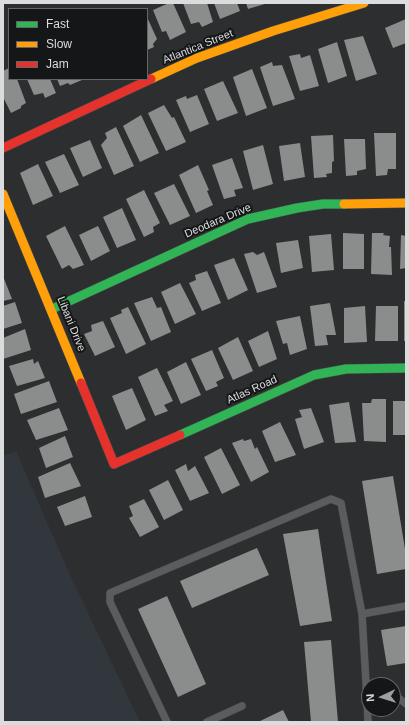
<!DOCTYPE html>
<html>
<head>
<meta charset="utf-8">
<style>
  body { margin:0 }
  #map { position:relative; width:409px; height:725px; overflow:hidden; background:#2d2e2f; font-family:Helvetica,sans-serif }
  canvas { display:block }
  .frame { position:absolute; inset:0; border:4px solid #dbdcdd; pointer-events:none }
  .legend { position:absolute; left:8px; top:8px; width:140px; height:72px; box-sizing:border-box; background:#151617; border:1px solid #646566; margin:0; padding:5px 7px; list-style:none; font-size:12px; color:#dbdcdd }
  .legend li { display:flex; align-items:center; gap:8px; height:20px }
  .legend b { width:20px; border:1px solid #646566 }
  .north { position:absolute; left:361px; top:677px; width:40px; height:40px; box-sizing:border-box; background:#151617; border:1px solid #646566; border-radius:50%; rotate:266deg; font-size:11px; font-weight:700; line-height:16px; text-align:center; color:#dbdcdd }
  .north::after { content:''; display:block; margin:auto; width:14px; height:18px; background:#9e9fa0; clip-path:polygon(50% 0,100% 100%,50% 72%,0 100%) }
</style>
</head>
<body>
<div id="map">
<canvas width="409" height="725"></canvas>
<div class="frame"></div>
<ul class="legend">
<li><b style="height:5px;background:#30b455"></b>Fast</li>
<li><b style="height:5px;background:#ff9f0a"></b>Slow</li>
<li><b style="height:5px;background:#e5322d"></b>Jam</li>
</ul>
<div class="north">N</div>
</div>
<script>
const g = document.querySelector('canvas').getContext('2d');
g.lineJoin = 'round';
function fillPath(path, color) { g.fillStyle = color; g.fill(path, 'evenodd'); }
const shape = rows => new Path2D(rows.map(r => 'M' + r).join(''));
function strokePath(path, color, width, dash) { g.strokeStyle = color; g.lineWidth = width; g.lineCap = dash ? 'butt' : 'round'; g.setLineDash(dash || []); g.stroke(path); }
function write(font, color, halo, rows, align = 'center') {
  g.font = font + ' Helvetica,sans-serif'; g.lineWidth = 4; g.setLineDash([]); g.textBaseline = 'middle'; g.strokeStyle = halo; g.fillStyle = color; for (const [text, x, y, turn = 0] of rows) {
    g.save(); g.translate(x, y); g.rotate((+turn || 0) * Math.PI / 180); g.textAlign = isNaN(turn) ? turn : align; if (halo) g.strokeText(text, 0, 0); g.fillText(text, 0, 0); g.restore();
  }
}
fillPath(shape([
  [16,451,70,575,140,722,3,722,3,456]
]), '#31373c');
fillPath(shape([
  [169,3,173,3,186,32,170,40,166,31,162,32,153,10],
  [183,3,207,3,213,22,202,27,199,22,191,24],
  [214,3,237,3,240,11,220,19],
  [246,3,268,3,248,9],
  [147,17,157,39,153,44,154,47,147,50],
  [406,19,406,43,393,48,385,28],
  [363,36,377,74,356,81,344,40],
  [337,42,347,76,328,83,318,49],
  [300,54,301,58,310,55,319,86,300,91,289,56],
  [272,62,273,66,282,65,295,99,273,106,260,67],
  [9,68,9,79,17,79,26,103,21,106,21,108,11,113,3,97,3,71],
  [252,69,267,108,246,116,233,77],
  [27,79,50,79,56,93,45,98,43,93,34,95],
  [57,79,81,79,82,80,70,85,68,83,60,86],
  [223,81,238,113,217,121,204,89],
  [197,95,209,124,190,132,176,100,186,96,187,99],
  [164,105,172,118,174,117,186,142,166,151,148,113],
  [141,115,159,153,140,162,123,126],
  [116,127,134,166,114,175,101,145,107,138,105,133],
  [374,133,396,133,396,169,388,169,387,175,376,176],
  [333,135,334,161,332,162,332,173,326,174,327,177,314,178,311,136],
  [344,139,365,139,366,169,357,171,357,175,346,176],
  [90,140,102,168,83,177,70,148],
  [300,143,305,177,284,181,279,146],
  [263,145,273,184,253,190,243,151],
  [64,154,79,185,60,193,45,162],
  [232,158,243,188,234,190,236,196,224,199,212,165],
  [38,164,53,196,33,205,20,173],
  [198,165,209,190,207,191,213,205,196,213,179,175],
  [174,184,190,216,170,225,154,193],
  [144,190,160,223,153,227,154,232,144,237,126,199],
  [122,208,136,240,117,248,103,217],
  [65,226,84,265,73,269,69,265,62,269,46,236],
  [98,226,110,251,91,261,79,235],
  [343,233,364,234,364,269,343,269],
  [372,233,384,233,383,235,390,236,389,247,391,247,392,275,371,274],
  [331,234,334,270,312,272,309,236],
  [401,235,406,236,406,268,400,269],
  [298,240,303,268,281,273,276,243],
  [253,252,257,255,264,252,277,287,257,293,244,254],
  [234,258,248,290,228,300,214,265],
  [207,271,221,303,202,311,189,283,196,280,195,275],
  [3,276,12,299,3,301],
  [180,283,196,314,175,324,161,292],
  [152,297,157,308,161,307,171,332,151,341,134,303],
  [404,301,406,301,406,341,404,341],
  [15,302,22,323,3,329,3,306],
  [330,303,336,335,326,335,328,345,315,346,310,306],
  [365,306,367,342,344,343,344,308],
  [376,306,398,306,398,341,375,341],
  [128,307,146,344,126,354,110,318,122,313,121,310],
  [300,316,307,349,290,355,287,343,283,344,276,321],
  [103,321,115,347,95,356,84,334,92,331,91,325],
  [25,329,31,350,3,359,3,338],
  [268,331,277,359,259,367,248,341],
  [238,337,253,371,233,380,218,348],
  [212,350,224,378,216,382,218,386,206,391,191,359],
  [33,359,34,364,38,361,45,378,17,386,9,366],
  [186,362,201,395,181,404,167,372],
  [157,368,173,401,164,405,168,411,155,416,138,377],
  [49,381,57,402,21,414,14,394],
  [132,388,146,420,126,430,112,396],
  [372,399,386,399,386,442,364,441,362,403,371,403],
  [393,401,406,401,406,435,393,435],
  [349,402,356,442,335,443,329,405],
  [59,408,68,430,36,440,27,420],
  [311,408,324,442,304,449,295,419,302,417,299,410],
  [280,422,296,455,275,462,262,431],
  [65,436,73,457,46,468,39,448],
  [243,439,244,441,251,439,255,449,257,447,269,472,251,482,232,443],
  [221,448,240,485,222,494,204,457],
  [70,463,81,486,45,498,38,477],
  [186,464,188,471,195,466,209,493,190,501,175,470],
  [393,476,406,555,406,569,377,574,362,481],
  [168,480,183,510,164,520,149,490],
  [85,496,92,517,65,526,57,507],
  [144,499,159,527,140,537,129,518,133,516,129,506],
  [318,529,332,621,300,626,283,534],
  [257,548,269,575,192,608,180,581],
  [167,596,206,684,178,697,138,609],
  [406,626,406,663,387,666,381,630],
  [331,640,338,722,311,722,304,642],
  [283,710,289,722,258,722]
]), '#8b8d8d');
const lane = shape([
  [393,699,400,699,406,704],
  [367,700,362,614,406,606],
  [167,722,110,602,110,593,331,499,341,503,362,614],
  [207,722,242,706],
  [368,722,367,700,369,700]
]);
const fast = shape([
  [52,309,248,219,297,208,323,204,344,204],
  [180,435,314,375,346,369,406,368]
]);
const slow = shape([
  [151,79,197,58,273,31,364,3],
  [3,194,81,383],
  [344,204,406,203]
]);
const jam = shape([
  [3,148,151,79],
  [81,383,114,464,180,435]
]);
strokePath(lane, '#494a4b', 8);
strokePath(fast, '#494a4b', 10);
strokePath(slow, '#494a4b', 10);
strokePath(jam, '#494a4b', 10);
strokePath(lane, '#5b5c5d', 7);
strokePath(fast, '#30b455', 9);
strokePath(slow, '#ff9f0a', 9);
strokePath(jam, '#e5322d', 9);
write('11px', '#dbdcdd', '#151617', [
  ["Atlantica Street",198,47,-22],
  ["Deodara Drive",218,221,-23],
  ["Libani Drive",71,324,68],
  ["Atlas Road",252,390,-24]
]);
</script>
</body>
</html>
